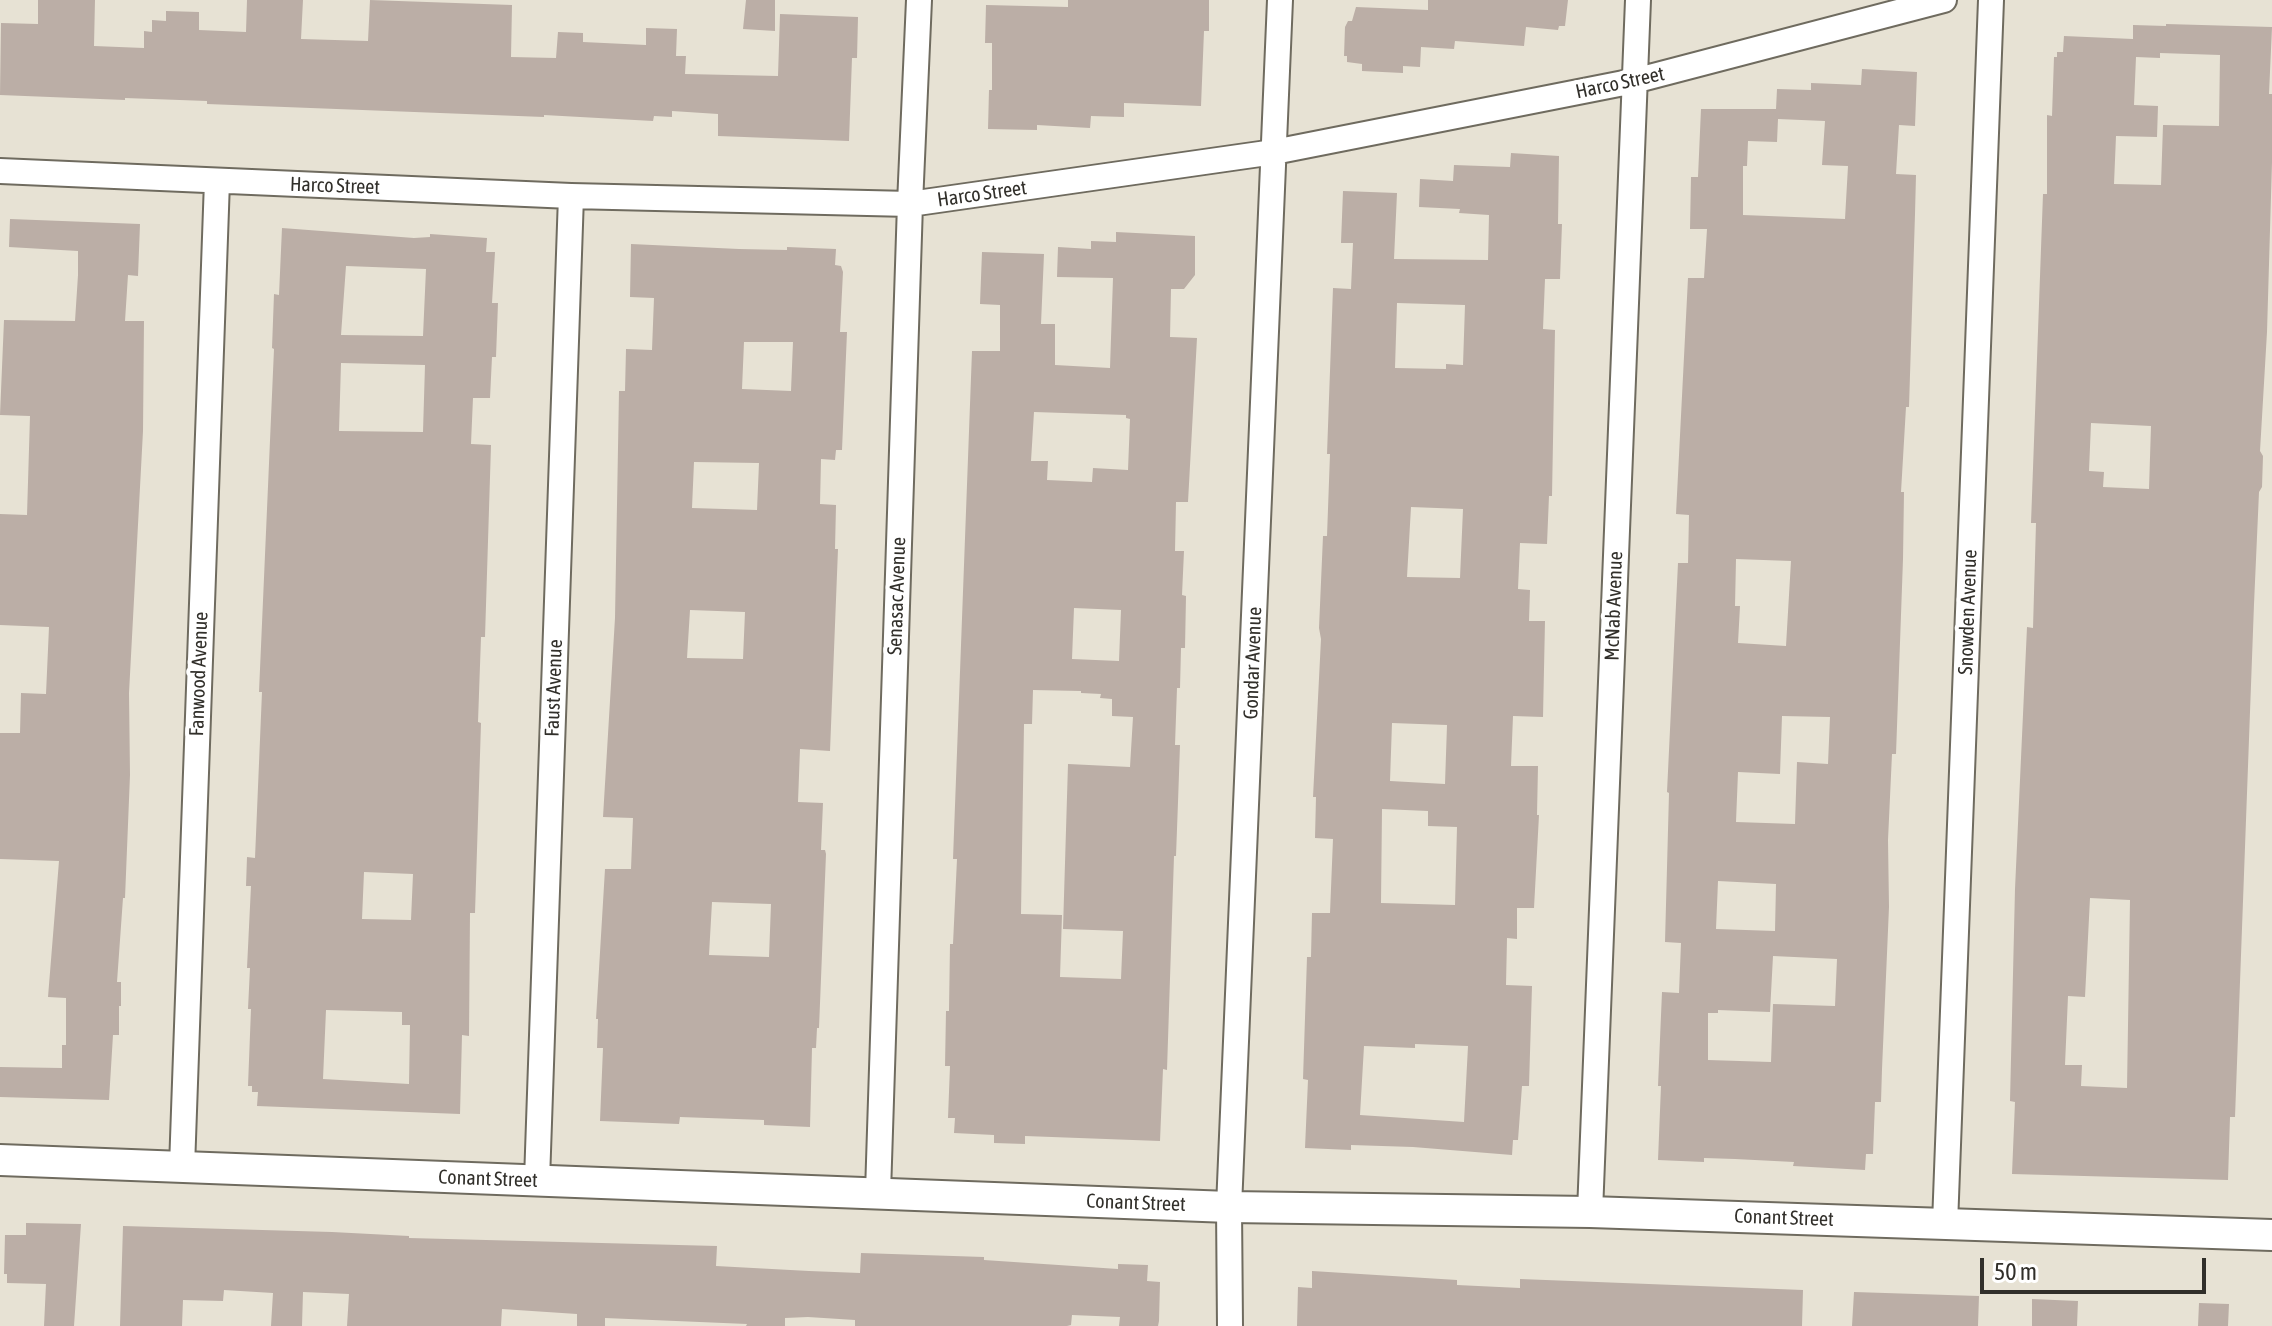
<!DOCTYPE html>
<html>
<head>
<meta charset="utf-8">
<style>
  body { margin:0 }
  #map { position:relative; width:2272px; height:1326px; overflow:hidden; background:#e7e2d4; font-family:"Asap Condensed",sans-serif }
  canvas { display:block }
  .scale { position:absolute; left:1980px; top:1258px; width:226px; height:36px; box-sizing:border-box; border:4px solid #312f2a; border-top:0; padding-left:10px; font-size:24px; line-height:28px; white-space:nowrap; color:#312f2a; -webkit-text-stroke:6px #fff; paint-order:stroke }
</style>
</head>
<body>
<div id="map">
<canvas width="2272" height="1326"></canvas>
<div class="scale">50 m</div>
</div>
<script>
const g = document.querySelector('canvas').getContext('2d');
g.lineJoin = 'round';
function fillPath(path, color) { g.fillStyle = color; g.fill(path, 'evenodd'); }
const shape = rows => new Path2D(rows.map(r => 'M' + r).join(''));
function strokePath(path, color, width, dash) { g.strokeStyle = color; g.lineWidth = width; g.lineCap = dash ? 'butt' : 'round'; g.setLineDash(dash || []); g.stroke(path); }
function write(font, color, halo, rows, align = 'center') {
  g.font = font + ' "Asap Condensed",sans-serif'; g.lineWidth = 8; g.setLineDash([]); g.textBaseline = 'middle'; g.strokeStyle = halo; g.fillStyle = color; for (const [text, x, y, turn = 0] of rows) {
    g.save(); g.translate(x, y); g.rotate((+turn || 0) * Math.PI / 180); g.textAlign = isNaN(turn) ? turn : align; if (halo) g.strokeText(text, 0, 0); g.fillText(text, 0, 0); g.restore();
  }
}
fillPath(shape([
  [38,0,95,0,94,46,144,48,144,31,152,32,152,20,166,21,166,11,199,12,199,30,246,32,247,0,303,0,301,39,368,41,370,0,512,5,511,57,556,58,558,32,583,33,583,42,646,45,646,28,677,29,676,56,686,56,685,74,778,76,780,14,858,17,857,58,852,58,849,141,718,136,718,114,672,111,672,117,654,116,653,121,544,115,544,117,207,104,207,101,125,98,125,100,0,95,1,23,38,24],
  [746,0,775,0,775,31,743,29],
  [1068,0,1209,0,1209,31,1204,31,1201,106,1124,103,1124,117,1091,116,1090,128,1037,125,1037,130,988,129,989,90,992,90,992,43,985,43,986,5,1068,7],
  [1428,0,1568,0,1565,26,1559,26,1558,30,1526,27,1524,46,1455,41,1454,49,1421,47,1420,67,1403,66,1403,73,1362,71,1362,64,1347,62,1347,56,1344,56,1345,27,1348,21,1352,21,1356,7,1428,10],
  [2166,24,2272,27,2269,94,2272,94,2272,162,2267,332,2260,451,2263,456,2262,487,2259,492,2254,604,2235,1117,2230,1117,2228,1180,2012,1174,2015,1102,2010,1101,2015,889,2027,627,2033,628,2036,523,2031,523,2043,194,2047,194,2047,115,2052,116,2054,57,2057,57,2057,52,2063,52,2064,36,2133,39,2133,25,2166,26],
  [2160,53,2220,55,2219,126,2163,125,2161,185,2114,184,2116,136,2157,137,2158,106,2134,105,2136,57,2160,58],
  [2091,423,2151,426,2149,489,2103,487,2104,472,2089,471],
  [2090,898,2130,900,2127,1088,2081,1086,2082,1065,2065,1065,2068,996,2085,997],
  [1862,69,1917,72,1915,126,1899,125,1896,174,1916,175,1915,214,1909,407,1906,407,1901,492,1904,492,1903,559,1896,754,1892,754,1888,840,1889,907,1882,1069,1881,1102,1875,1102,1873,1154,1866,1154,1865,1170,1793,1166,1794,1162,1735,1159,1704,1158,1704,1162,1658,1160,1661,1086,1658,1086,1662,992,1679,993,1681,943,1665,942,1669,793,1667,792,1678,563,1688,563,1689,515,1676,514,1688,278,1704,278,1707,229,1690,229,1691,177,1698,177,1701,109,1776,109,1777,89,1811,90,1811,83,1861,85],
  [1778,119,1825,121,1822,165,1848,166,1845,219,1743,215,1743,166,1747,166,1748,141,1777,142],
  [1736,559,1791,561,1786,646,1738,643,1740,606,1735,606],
  [1782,716,1830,717,1828,764,1797,762,1795,824,1736,822,1738,772,1780,774],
  [1718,881,1776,884,1775,931,1716,929],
  [1773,956,1837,959,1835,1006,1773,1004,1771,1062,1708,1060,1708,1013,1718,1013,1718,1010,1770,1012],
  [1511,153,1559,156,1558,224,1562,224,1560,279,1545,279,1543,329,1555,330,1552,496,1549,496,1547,544,1520,543,1518,589,1530,590,1529,621,1545,621,1543,717,1513,716,1511,766,1538,766,1537,815,1539,815,1534,908,1517,908,1517,939,1507,938,1506,985,1532,986,1529,1086,1522,1086,1518,1140,1513,1140,1512,1155,1413,1147,1351,1145,1351,1150,1305,1148,1308,1080,1303,1079,1307,957,1311,957,1312,913,1330,913,1333,839,1315,838,1316,797,1313,797,1321,639,1319,628,1323,536,1327,536,1330,454,1327,454,1333,288,1351,289,1353,243,1341,243,1343,191,1397,193,1394,259,1488,260,1489,215,1459,213,1460,209,1419,207,1420,179,1453,181,1454,165,1510,167],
  [1397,303,1465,305,1463,365,1446,364,1446,369,1395,368],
  [1411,507,1463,509,1460,578,1407,577],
  [1392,723,1447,725,1445,784,1390,781],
  [1382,809,1428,811,1428,826,1457,827,1455,905,1381,903],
  [1415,1044,1468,1046,1464,1122,1360,1115,1364,1046,1415,1048],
  [10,219,140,224,138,276,128,275,125,321,144,321,143,431,129,693,130,775,125,898,123,898,117,982,121,982,121,1006,119,1006,119,1035,113,1035,109,1100,0,1097,0,1067,62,1068,62,1045,66,1045,66,998,48,997,59,861,0,859,0,733,20,733,21,693,46,694,49,627,0,625,0,514,27,515,30,416,0,415,4,320,75,321,78,275,78,251,9,247],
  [282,228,414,238,430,237,430,234,487,238,486,252,495,252,492,303,498,303,496,357,492,357,490,398,473,398,471,444,491,445,485,637,481,637,478,722,481,723,475,913,470,913,469,1036,462,1035,460,1114,257,1106,258,1092,252,1092,252,1086,248,1086,251,1009,248,1009,250,968,247,968,251,886,246,886,247,857,255,858,262,692,259,692,274,349,272,348,274,294,279,295],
  [346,266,426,269,423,336,341,335],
  [341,363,425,365,423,432,339,431],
  [364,872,413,874,411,920,362,919],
  [326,1010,402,1012,402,1025,410,1025,409,1084,323,1079],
  [1116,232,1195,236,1195,275,1184,289,1171,289,1170,337,1197,338,1188,502,1176,502,1175,551,1184,551,1182,595,1186,596,1185,648,1181,648,1180,688,1177,688,1175,745,1180,745,1178,802,1176,856,1174,856,1167,1070,1163,1069,1160,1141,1025,1136,1025,1144,994,1143,994,1135,954,1133,955,1118,948,1118,950,1066,945,1066,946,1011,949,1011,950,944,953,944,957,859,953,859,972,351,1000,351,1000,305,980,304,982,252,1044,254,1041,324,1055,324,1055,365,1110,368,1113,278,1057,277,1058,247,1091,249,1091,241,1116,242],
  [1034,412,1126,415,1126,418,1130,419,1128,470,1093,468,1092,482,1047,480,1048,461,1031,461],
  [1074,608,1121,610,1119,661,1072,659],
  [1033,690,1081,691,1081,693,1101,694,1100,698,1112,699,1112,716,1133,717,1130,767,1068,764,1063,929,1123,931,1121,979,1060,977,1062,915,1021,914,1024,724,1032,724],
  [631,244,739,249,787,250,787,247,836,249,835,265,841,266,843,272,840,332,847,332,842,450,836,450,835,460,821,459,820,504,836,505,835,549,838,549,830,751,800,749,798,802,823,803,821,850,825,850,826,854,819,1028,817,1028,816,1048,812,1048,810,1127,764,1125,764,1120,680,1117,679,1124,600,1121,603,1048,597,1048,598,1019,596,1019,605,869,631,869,633,818,603,817,615,618,619,391,625,391,626,349,652,350,654,298,630,297],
  [744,342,793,342,791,391,742,389],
  [694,462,759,463,757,510,692,508],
  [690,610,745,612,743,659,687,658],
  [712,902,771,904,769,957,709,955],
  [26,1223,81,1224,74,1326,44,1326,46,1284,7,1283,7,1274,4,1274,5,1235,26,1235],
  [123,1226,332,1232,409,1236,409,1238,717,1246,716,1266,809,1271,860,1273,861,1253,984,1257,984,1260,1118,1269,1118,1264,1148,1265,1147,1281,1160,1282,1159,1321,1158,1326,1119,1326,1120,1317,1072,1315,1071,1325,1067,1326,855,1326,855,1320,808,1317,785,1318,785,1326,746,1326,747,1324,605,1318,605,1326,577,1326,577,1314,502,1309,501,1326,347,1326,349,1294,303,1292,302,1326,271,1326,273,1293,224,1290,223,1301,183,1300,182,1326,120,1326],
  [1312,1271,1457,1280,1457,1285,1520,1288,1520,1279,1803,1290,1802,1326,1297,1326,1298,1287,1312,1288],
  [1854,1292,1979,1296,1978,1326,1852,1326],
  [2032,1299,2078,1301,2077,1326,2032,1326],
  [2199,1303,2229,1304,2228,1326,2198,1326]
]), '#bbaea6');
const minor = shape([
  [0,171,571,196,910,204,1274,152,1634,81,1944,0],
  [182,1167,217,181],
  [537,1180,571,196],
  [878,1192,910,204,919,0],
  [1590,1212,1638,0],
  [1945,1224,1991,0],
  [1230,1326,1229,1207,1280,0]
]);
const tertiary = shape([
  [0,1160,1229,1207,1590,1212,2272,1235]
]);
strokePath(minor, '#6f6b5f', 28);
strokePath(tertiary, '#6f6b5f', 34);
strokePath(minor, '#fff', 24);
strokePath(tertiary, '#fff', 30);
write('20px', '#312f2a', '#fff', [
  ["Harco Street",1620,83,-12],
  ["Harco Street",335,186,2],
  ["Harco Street",982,194,-8],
  ["Senasac Avenue",897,596,-88],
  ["McNab Avenue",1614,606,-88],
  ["Snowden Avenue",1968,612,-88],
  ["Gondar Avenue",1253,663,-88],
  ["Fanwood Avenue",199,674,-88],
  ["Faust Avenue",554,688,-88],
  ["Conant Street",488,1179,2],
  ["Conant Street",1136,1203,2],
  ["Conant Street",1784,1218,2]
]);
</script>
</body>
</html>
